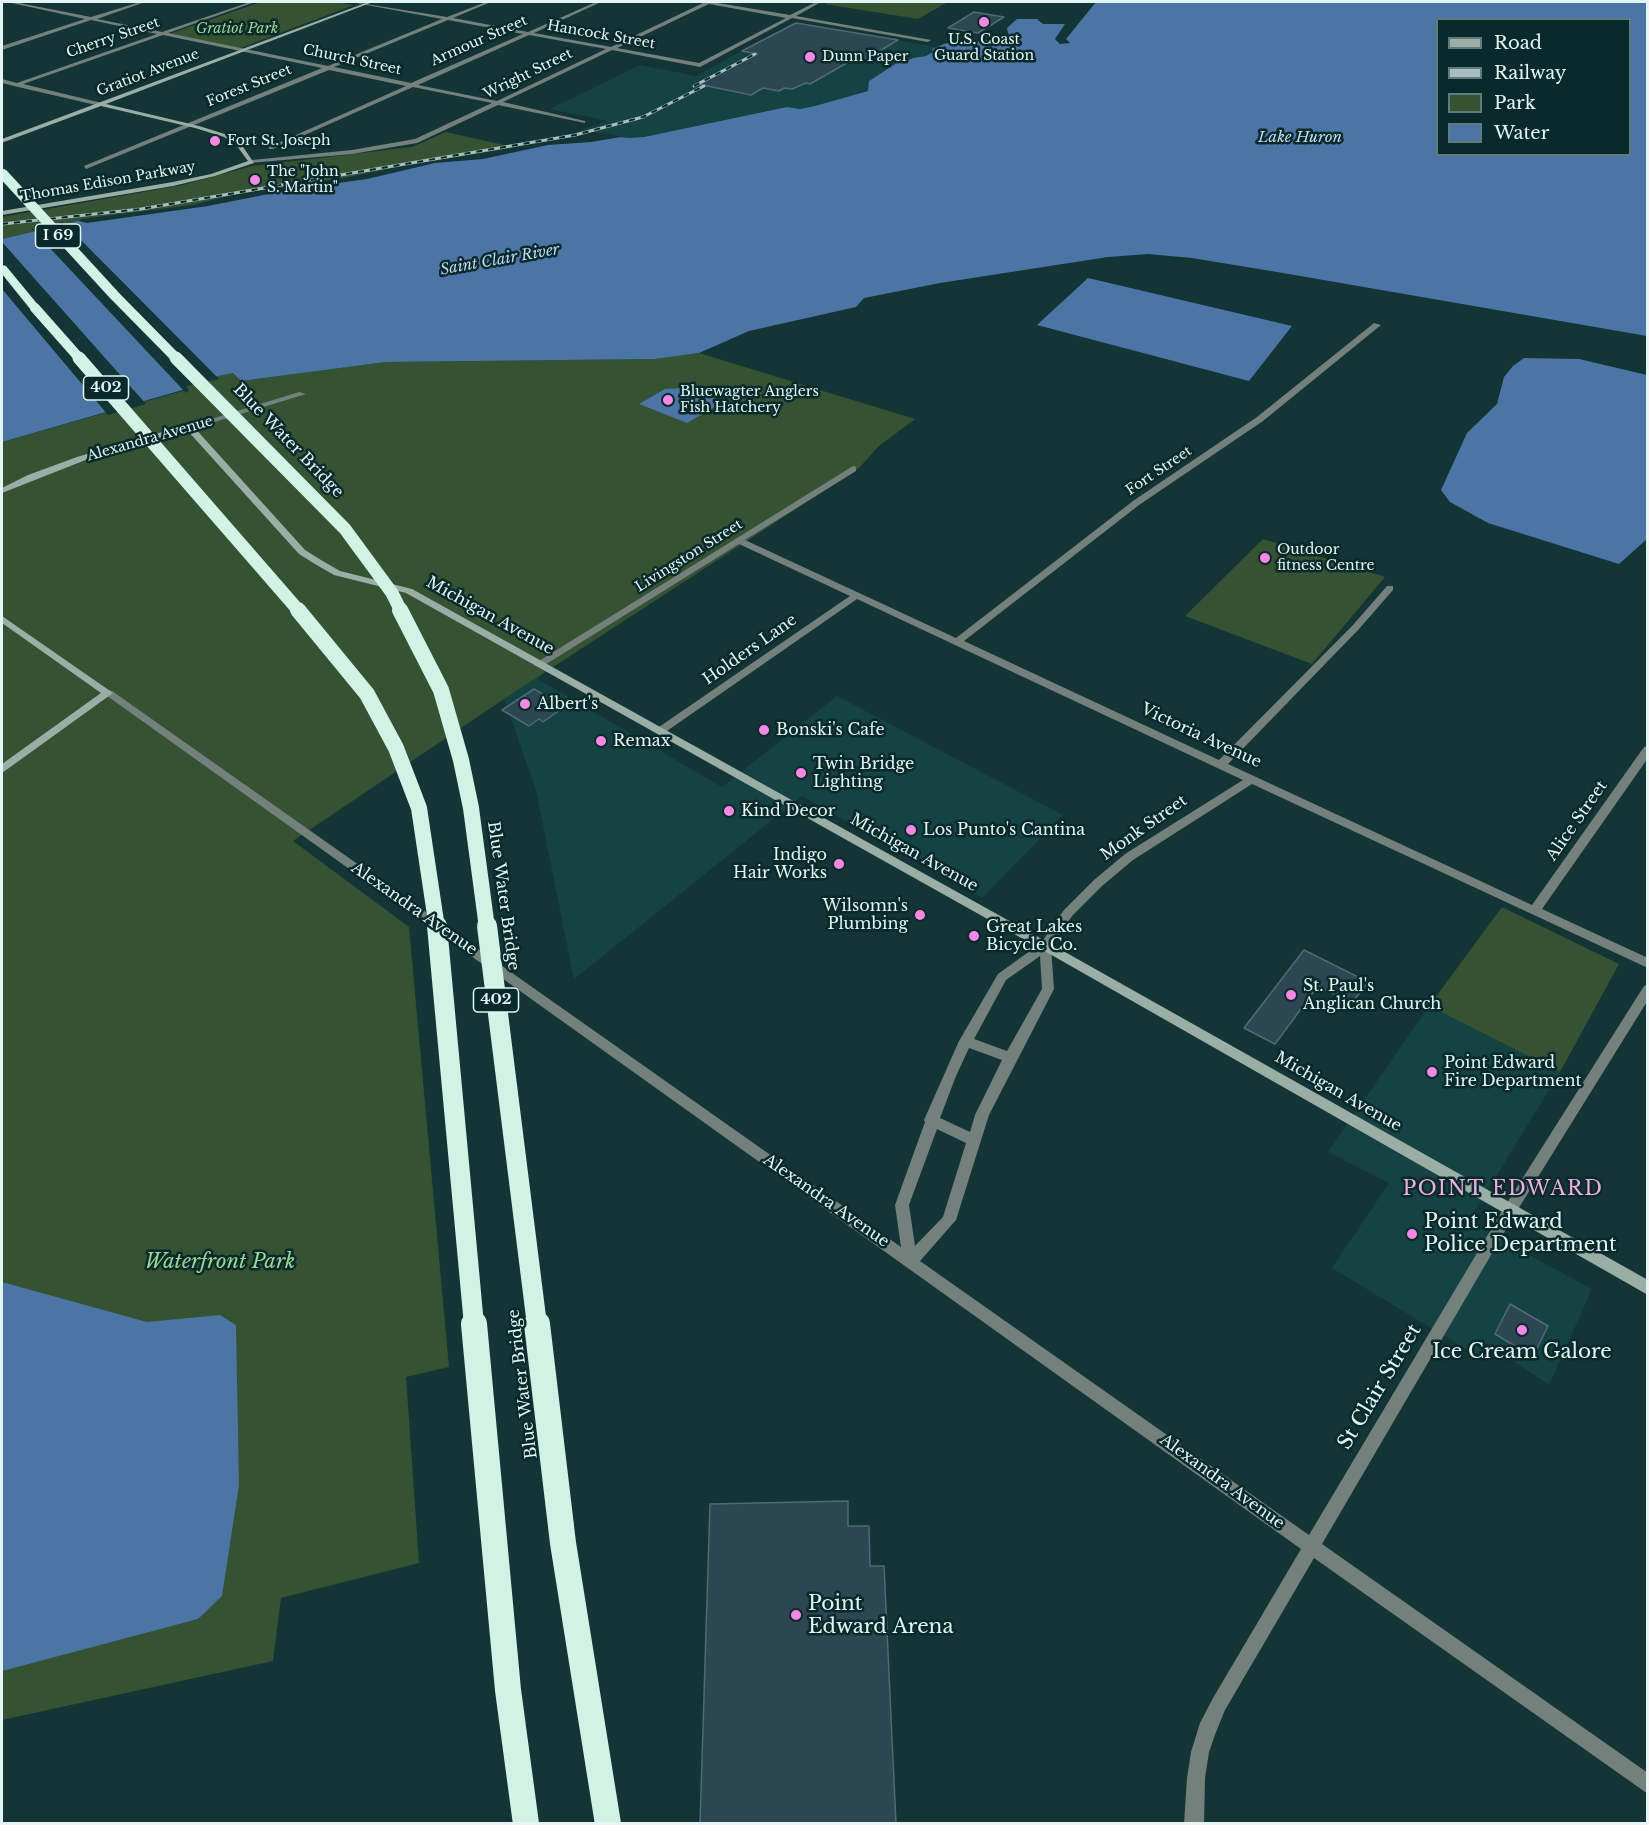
<!DOCTYPE html>
<html>
<head>
<meta charset="utf-8">
<style>
  body { margin:0 }
  #map { position:relative; width:1649px; height:1825px; overflow:hidden; background:#143535; font-family:"Libre Baskerville",serif }
  canvas { display:block }
  .frame { position:absolute; inset:0; border:3px solid #e3f5f5; pointer-events:none }
  .legend { position:absolute; left:1436px; top:18px; width:195px; height:138px; box-sizing:border-box; background:#092a2b; border:2px solid #607b7c; margin:0; padding:8px 10px; list-style:none; font-size:18px; color:#e3f5f5 }
  .legend li { display:flex; align-items:center; gap:12px; height:30px }
  .legend b { width:30px; border:2px solid #607b7c }
</style>
</head>
<body>
<div id="map">
<canvas width="1649" height="1825"></canvas>
<div class="frame"></div>
<ul class="legend">
<li><b style="height:8px;background:#9aaea6"></b>Road</li>
<li><b style="height:8px;background:#a9bfbf"></b>Railway</li>
<li><b style="height:16px;background:#355232"></b>Park</li>
<li><b style="height:16px;background:#4a75a4"></b>Water</li>
</ul>
</div>
<script>
const g = document.querySelector('canvas').getContext('2d');
g.lineJoin = 'round';
function fillPath(path, color) { g.fillStyle = color; g.fill(path, 'evenodd'); }
const shape = rows => new Path2D(rows.map(r => 'M' + r).join(''));
function strokePath(path, color, width, dash) { g.strokeStyle = color; g.lineWidth = width; g.lineCap = dash ? 'butt' : 'round'; g.setLineDash(dash || []); g.stroke(path); }
function write(font, color, halo, rows, align = 'center') {
  g.font = font + ' "Libre Baskerville",serif'; g.lineWidth = 5; g.setLineDash([]); g.textBaseline = 'middle'; g.strokeStyle = halo; g.fillStyle = color; for (const [text, x, y, turn = 0] of rows) {
    g.save(); g.translate(x, y); g.rotate((+turn || 0) * Math.PI / 180); g.textAlign = isNaN(turn) ? turn : align; if (halo) g.strokeText(text, 0, 0); g.fillText(text, 0, 0); g.restore();
  }
}
fillPath(shape([
  [794,22,937,47,932,49,934,52,921,58,900,61,869,81,868,91,815,106,800,109,787,107,644,137,630,138,581,130,608,121,550,109,640,65,696,76],
  [536,678,722,787,837,696,1063,815,982,898,802,796,574,979,536,790,504,699],
  [1429,1006,1560,1072,1468,1222,1592,1289,1549,1385,1486,1343,1479,1357,1332,1268,1389,1183,1328,1152]
]), '#154242');
fillPath(shape([
  [261,2,335,2,354,5,238,49,169,34],
  [829,2,948,2,918,19,825,4],
  [446,132,522,149,201,205,78,221,2,239,2,217,183,185,252,166,412,147],
  [699,353,915,419,879,446,859,468,504,699,293,841,409,927,449,1367,406,1377,419,1563,281,1598,273,1661,2,1720,2,442,186,390,180,384,233,373,241,381,386,362,655,359],
  [1263,539,1385,577,1312,664,1185,616],
  [1502,907,1619,964,1560,1072,1429,1006]
]), '#355232');
fillPath(shape([
  [1096,2,1647,2,1647,336,1283,273,1192,258,1148,254,1108,257,940,283,864,298,856,307,749,331,699,353,655,359,386,362,241,381,233,373,181,384,186,389,2,442,2,239,78,221,240,199,430,163,485,156,598,135,630,138,644,137,787,107,800,109,815,106,868,91,869,81,892,66,900,61,905,62,913,58,926,56,933,52,932,49,944,44,956,41,967,43,1009,37,1007,28,1017,19,1037,19,1043,24,1065,24,1055,39,1060,44,1070,43,1066,39],
  [1438,20,1630,20,1630,154,1438,154],
  [1088,278,1292,326,1249,381,1037,325],
  [1524,358,1579,359,1647,375,1647,539,1619,564,1488,523,1450,502,1441,490,1467,433,1497,404,1504,377,1513,366],
  [686,388,723,402,687,423,639,404,665,389],
  [2,1282,147,1322,220,1315,236,1325,239,1485,222,1596,198,1619,2,1671]
]), '#4a75a4');
fillPath(shape([
  [603,133,621,137,591,142,548,145,483,159,435,163,367,179,289,190,208,206,87,223,79,221,81,219,192,205,237,194,344,178,402,166],
  [63,222,219,379,186,386,189,390,186,393,32,229],
  [2,242,146,404,108,415,2,289]
]), '#143535');
const building = shape([
  [974,12,1004,17,978,33,948,28,974,12],
  [796,23,898,40,861,62,852,60,810,84,806,83,792,89,784,88,779,91,763,88,751,95,698,84,757,54,742,51,796,23],
  [534,689,564,707,543,722,539,719,529,726,502,710,534,689],
  [1304,950,1368,982,1352,1003,1318,986,1275,1044,1244,1028,1304,950],
  [1510,1304,1548,1326,1533,1357,1495,1334,1510,1304],
  [848,1501,848,1526,869,1526,870,1566,884,1566,896,1824,700,1824,710,1504,848,1501]
]);
fillPath(building, '#2c4752');
strokePath(building, '#4e6a75', 1.5);
fillPath(shape([
  [7,2,14,2,91,17,140,2,145,2,97,19,162,32,250,2,255,2,168,33,328,66,442,19,356,3,354,2,447,17,486,2,491,2,453,18,528,32,596,2,601,2,534,33,611,47,703,3,701,2,712,2,790,15,816,2,821,2,796,16,931,40,928,42,792,18,700,67,612,50,503,102,585,121,585,123,498,105,417,143,352,154,250,163,252,160,352,150,415,139,492,103,413,87,273,149,269,149,269,147,406,86,329,70,86,169,84,166,322,68,163,35,23,84,102,103,100,106,14,86,2,83,2,79,17,83,157,34,91,20,2,50,2,46,85,19,7,2],
  [709,4,786,18,699,63,617,48,709,4],
  [448,20,523,34,411,83,334,67,448,20],
  [529,35,606,49,497,101,418,85,529,35],
  [1374,323,1381,325,1263,421,1139,505,964,641,1219,760,1353,625,1387,586,1393,586,1393,590,1359,629,1228,764,1532,905,1644,747,1648,746,1648,758,1542,909,1648,958,1648,968,1252,784,1133,860,1102,886,1072,916,1051,947,1054,989,989,1115,956,1220,920,1261,1309,1535,1505,1206,1644,986,1648,984,1648,1000,1515,1214,1322,1544,1648,1773,1648,1794,1314,1558,1225,1710,1216,1732,1209,1752,1205,1778,1204,1824,1184,1824,1187,1778,1191,1752,1200,1723,1213,1698,1301,1549,103,693,108,690,112,691,901,1247,895,1205,925,1122,924,1120,959,1041,998,974,1041,943,1064,910,1094,880,1125,854,1243,780,857,599,664,733,656,733,655,731,656,729,850,596,739,544,543,666,535,666,534,664,853,466,856,467,856,471,745,540,956,638,1133,501,1257,417,1374,323],
  [1040,956,1042,989,1007,1051,974,1039,1006,980,1040,956],
  [969,1048,1002,1060,975,1115,970,1132,940,1118,956,1076,969,1048],
  [937,1129,966,1143,943,1217,915,1246,909,1205,937,1129],
  [299,392,306,394,192,429,185,427,299,392]
]), '#73807b');
fillPath(shape([
  [368,2,373,2,106,104,199,126,228,135,241,144,254,163,215,176,173,186,2,215,2,211,173,182,211,174,248,161,237,146,224,137,195,128,101,106,4,142,2,143,2,139,368,2],
  [186,425,192,425,305,550,321,560,340,571,412,589,1049,943,1648,1280,1648,1295,1041,949,406,593,334,575,315,564,299,554,187,430,83,461,2,493,2,488,28,475,77,457,186,425],
  [2,616,113,693,2,773,2,764,101,693,2,623,2,616]
]), '#9aaea6');
fillPath(shape([
  [2,265,6,266,39,306,39,310,31,310,2,274,2,265]
]), '#d2f2e6');
const rail = shape([
  [694,86,755,54],
  [2,224,141,209,575,135,643,117,704,86]
]);
strokePath(rail, '#a9bfbf', 3);
strokePath(rail, '#092a2b', 2, [6]);
strokePath(shape([
  [3,174,115,296,178,360],
  [35,308,81,360]
]), '#d2f2e6', 10);
strokePath(shape([
  [79,358,299,611],
  [176,358,345,529,392,593,401,611]
]), '#d2f2e6', 13);
strokePath(shape([
  [298,610,367,694,396,748,419,808,437,928],
  [400,610,441,690,461,760,471,808,487,928]
]), '#d2f2e6', 16);
strokePath(shape([
  [437,926,474,1325],
  [487,926,537,1325]
]), '#d2f2e6', 20);
strokePath(shape([
  [474,1324,508,1690,526,1824],
  [537,1324,563,1543,608,1824]
]), '#d2f2e6', 26);
for (const [x, y, r, color] of [
  [984,22,6,"#fb87e5"],
  [810,57,6,"#fb87e5"],
  [215,141,6,"#fb87e5"],
  [255,180,6,"#fb87e5"],
  [668,400,6,"#fb87e5"],
  [1265,558,6,"#fb87e5"],
  [525,704,6,"#fb87e5"],
  [764,730,6,"#fb87e5"],
  [601,741,6,"#fb87e5"],
  [801,773,6,"#fb87e5"],
  [729,811,6,"#fb87e5"],
  [911,830,6,"#fb87e5"],
  [839,864,6,"#fb87e5"],
  [920,915,6,"#fb87e5"],
  [974,936,6,"#fb87e5"],
  [1291,995,6,"#fb87e5"],
  [1432,1072,6,"#fb87e5"],
  [1412,1234,6,"#fb87e5"],
  [1522,1330,6,"#fb87e5"],
  [796,1615,6,"#fb87e5"]
]) { const dot = new Path2D(); dot.arc(x, y, r, 0, 2 * Math.PI); g.fillStyle = color; g.fill(dot); strokePath(dot, '#092a2b', 2); }
write('italic 14px', '#98d891', '#092a2b', [
  ["Gratiot Park",237,29]
]);
write('14px', '#e3f5f5', '#092a2b', [
  ["Hancock Street",601,35,10],
  ["Cherry Street",113,38,-19],
  ["Armour Street",479,41,-24],
  ["Church Street",352,60,12],
  ["Gratiot Avenue",148,73,-21],
  ["Wright Street",528,74,-26],
  ["Forest Street",249,86,-22],
  ["Thomas Edison Parkway",108,182,-10],
  ["Alexandra Avenue",150,439,-16],
  ["Fort Street",1159,471,-34],
  ["Livingston Street",689,556,-32]
]);
write('14px', '#e3f5f5', '#092a2b', [
  ["U.S. Coast",984,40,"center"],
  ["Guard Station",984,56,"center"],
  ["Dunn Paper",822,57],
  ["Fort St. Joseph",227,141],
  ["The \"John",267,172],
  ["S. Martin\"",267,188],
  ["Bluewagter Anglers",680,392],
  ["Fish Hatchery",680,408],
  ["Outdoor",1277,550],
  ["fitness Centre",1277,566]
], 'left');
write('italic 15px', '#c0d9f5', '#092a2b', [
  ["Lake Huron",1300,138],
  ["Saint Clair River",500,260,-10]
]);
for (const [x, y, w] of [
  [58,236,45],
  [106,388,45],
  [496,1000,45]
]) { const box = new Path2D(); box.roundRect(x - w / 2, y - 12, w, 24, 4.5); g.fillStyle = '#092a2b'; g.fill(box); strokePath(box, '#e3f5f5', 1.5); }
write('bold 15px', '#e3f5f5', null, [
  ["I 69",58,236],
  ["402",106,388],
  ["402",496,1000]
]);
write('16px', '#e3f5f5', '#092a2b', [
  ["Blue Water Bridge",288,441,46],
  ["Michigan Avenue",490,616,29],
  ["Holders Lane",750,650,-35],
  ["Victoria Avenue",1201,736,25],
  ["Alice Street",1577,821,-55],
  ["Monk Street",1144,828,-35],
  ["Michigan Avenue",914,853,29],
  ["Blue Water Bridge",503,896,82],
  ["Alexandra Avenue",414,909,35],
  ["Michigan Avenue",1338,1092,30],
  ["Alexandra Avenue",826,1201,35],
  ["Blue Water Bridge",523,1384,-97],
  ["Alexandra Avenue",1222,1482,36]
]);
write('16px', '#e3f5f5', '#092a2b', [
  ["Albert's",537,704],
  ["Bonski's Cafe",776,730],
  ["Remax",613,741],
  ["Twin Bridge",813,764],
  ["Lighting",813,782],
  ["Kind Decor",741,811],
  ["Los Punto's Cantina",923,830],
  ["Indigo",827,855,"right"],
  ["Hair Works",827,873,"right"],
  ["Wilsomn's",908,906,"right"],
  ["Plumbing",908,924,"right"],
  ["Great Lakes",986,927],
  ["Bicycle Co.",986,945],
  ["St. Paul's",1303,986],
  ["Anglican Church",1303,1004],
  ["Point Edward",1444,1063],
  ["Fire Department",1444,1081]
], 'left');
g.letterSpacing = '1.5px';
write('20px', '#eeade0', '#092a2b', [
  ["POINT EDWARD",1503,1189]
]);
g.letterSpacing = '0px';
write('20px', '#e3f5f5', '#092a2b', [
  ["Point Edward",1424,1222],
  ["Police Department",1424,1245],
  ["Ice Cream Galore",1522,1352,"center"],
  ["Point",808,1604],
  ["Edward Arena",808,1627]
], 'left');
write('italic 20px', '#98d891', '#092a2b', [
  ["Waterfront Park",220,1262]
]);
write('20px', '#e3f5f5', '#092a2b', [
  ["St Clair Street",1380,1387,-59]
]);
</script>
</body>
</html>
